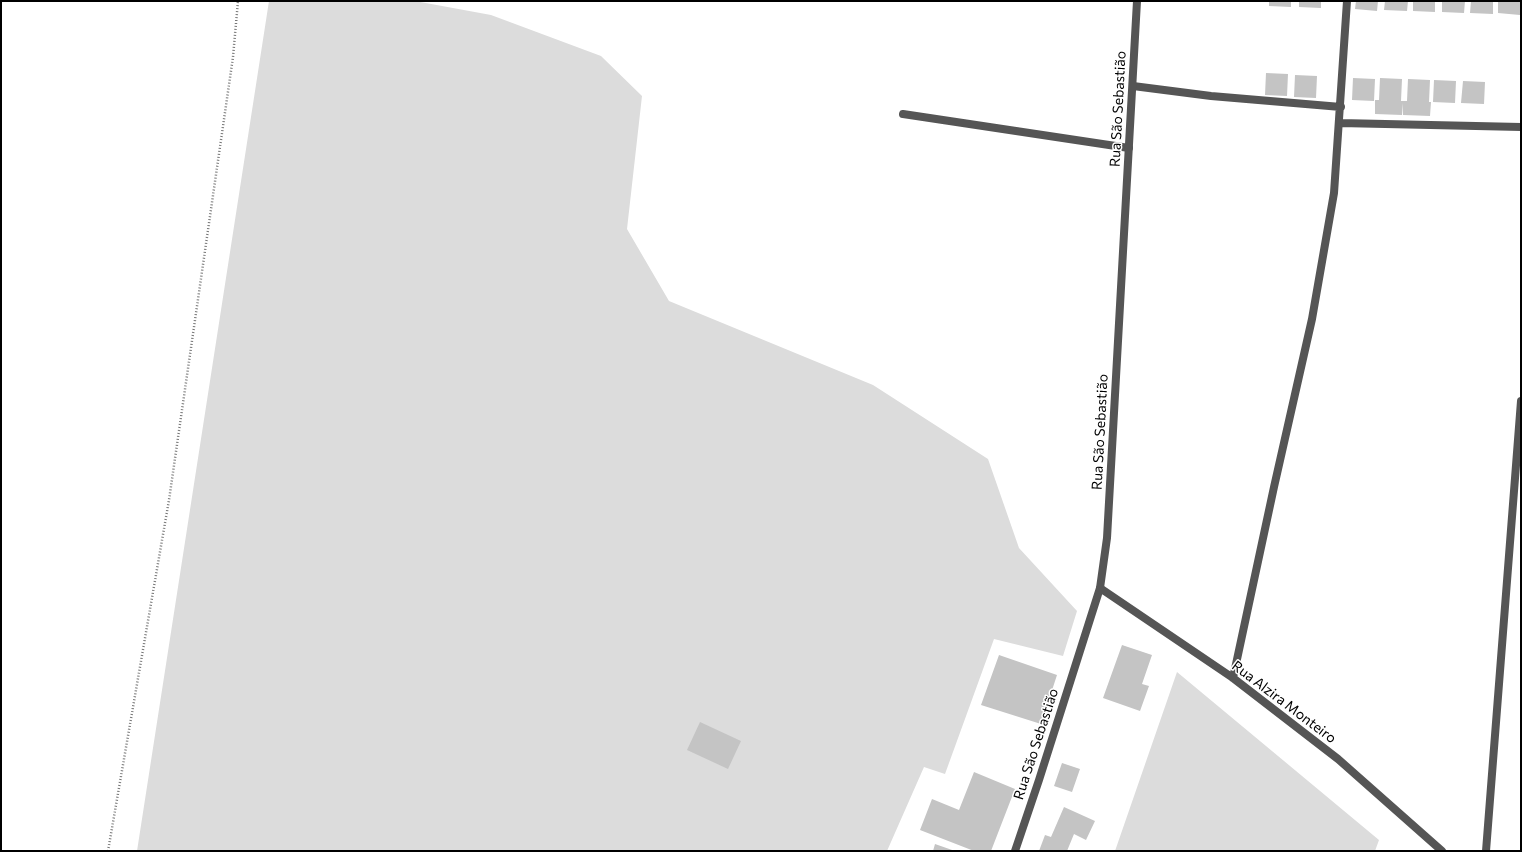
<!DOCTYPE html>
<html>
<head>
<meta charset="utf-8">
<style>
  body { margin:0 }
  #map { position:relative; width:1522px; height:852px; overflow:hidden; background:#fff; font-family:Commissioner,sans-serif }
  canvas { display:block }
  .frame { position:absolute; inset:0; border:2px solid #000; pointer-events:none }
</style>
</head>
<body>
<div id="map">
<canvas width="1522" height="852"></canvas>
<div class="frame"></div>
</div>
<script>
const g = document.querySelector('canvas').getContext('2d');
g.lineJoin = 'round';
function fillPath(path, color) { g.fillStyle = color; g.fill(path, 'evenodd'); }
const shape = rows => new Path2D(rows.map(r => 'M' + r).join(''));
function strokePath(path, color, width, dash) { g.strokeStyle = color; g.lineWidth = width; g.lineCap = dash ? 'butt' : 'round'; g.setLineDash(dash || []); g.stroke(path); }
function write(font, color, halo, rows, align = 'center') {
  g.font = font + ' Commissioner,sans-serif'; g.lineWidth = 3; g.setLineDash([]); g.textBaseline = 'middle'; g.strokeStyle = halo; g.fillStyle = color; for (const [text, x, y, turn = 0] of rows) {
    g.save(); g.translate(x, y); g.rotate((+turn || 0) * Math.PI / 180); g.textAlign = isNaN(turn) ? turn : align; if (halo) g.strokeText(text, 0, 0); g.fillText(text, 0, 0); g.restore();
  }
}
fillPath(shape([
  [269,1,415,1,491,15,601,56,642,96,627,229,669,301,873,385,988,459,1019,548,1077,611,1063,656,994,639,945,774,924,767,887,851,137,851],
  [1177,672,1379,840,1375,851,1115,851]
]), '#dcdcdc');
fillPath(shape([
  [1269,1,1291,1,1291,7,1269,6],
  [1299,1,1321,1,1321,8,1299,7],
  [1356,1,1378,1,1377,11,1355,9],
  [1385,1,1408,1,1407,11,1384,10],
  [1413,1,1435,1,1435,12,1413,11],
  [1442,1,1465,1,1464,13,1442,12],
  [1471,1,1493,1,1493,14,1470,13],
  [1498,1,1521,1,1520,15,1498,13],
  [1266,73,1288,74,1287,96,1265,95],
  [1295,75,1317,76,1316,98,1294,97],
  [1353,78,1375,79,1374,101,1352,100],
  [1380,78,1402,79,1401,101,1407,101,1408,79,1430,80,1429,102,1431,102,1430,116,1403,115,1403,103,1402,115,1375,114,1375,100,1379,100],
  [1434,80,1456,81,1455,103,1433,102],
  [1463,81,1485,82,1484,104,1461,103],
  [1122,645,1152,655,1142,684,1149,686,1140,711,1103,698],
  [999,655,1057,675,1041,724,981,705],
  [700,722,741,741,728,769,687,750],
  [1062,763,1080,769,1072,792,1054,786],
  [974,772,1015,789,991,851,974,851,920,830,932,799,959,810],
  [1064,807,1095,821,1086,840,1074,834,1067,851,1039,851,1045,835,1051,837],
  [935,844,955,851,933,851]
]), '#c4c4c4');
strokePath(shape([
  [108,851,169,500,233,57,238,1]
]), '#777', 2.5, [1, 2]);
strokePath(shape([
  [1133,86,1211,96,1341,107],
  [903,114,1129,148],
  [1340,123,1521,127],
  [1233,678,1274,487,1312,319,1334,193,1347,1],
  [1015,851,1039,780,1100,588,1233,678,1338,759,1442,851],
  [1486,851,1521,401]
]), '#555', 8);
strokePath(shape([
  [1100,588,1107,538,1137,1]
]), '#555', 8);
write('14px', '#000', '#fff', [
  ["Rua São Sebastião",1118,109,-87],
  ["Rua São Sebastião",1100,432,-87],
  ["Rua Alzira Monteiro",1284,702,37],
  ["Rua São Sebastião",1036,744,-72]
]);
</script>
</body>
</html>
